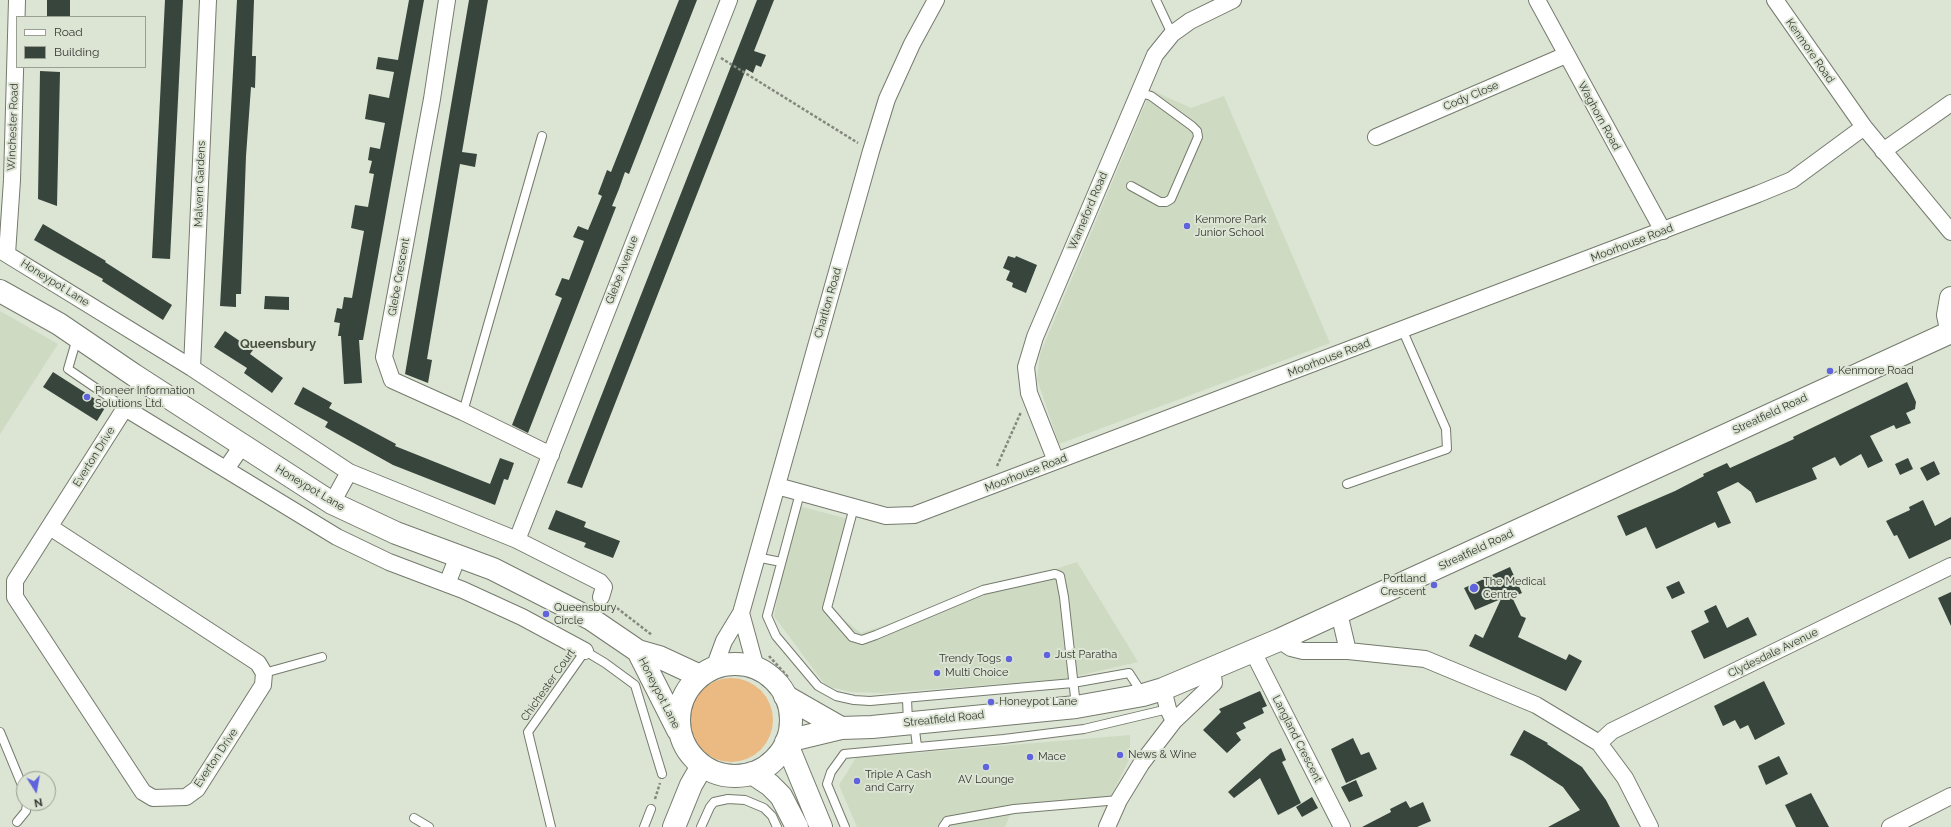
<!DOCTYPE html>
<html>
<head>
<meta charset="utf-8">
<style>
  body { margin:0 }
  #map { position:relative; width:1951px; height:827px; overflow:hidden; background:#dce4d4; font-family:Raleway,sans-serif }
  canvas { display:block }
  .legend { position:absolute; left:16px; top:16px; width:130px; height:52px; box-sizing:border-box; background:#dce4d4; border:1px solid #99a093; margin:0; padding:5px 7px; list-style:none; font-size:12px; color:#353932 }
  .legend li { display:flex; align-items:center; gap:8px; height:20px }
  .legend b { width:20px; border:1px solid #99a093 }
  .north { position:absolute; left:16px; top:771px; width:40px; height:40px; box-sizing:border-box; background:#dce4d4; border:1px solid #99a093; border-radius:50%; rotate:169deg; font-size:11px; font-weight:700; line-height:16px; text-align:center; color:#353932 }
  .north::after { content:''; display:block; margin:auto; width:14px; height:18px; background:#6064dc; clip-path:polygon(50% 0,100% 100%,50% 72%,0 100%) }
</style>
</head>
<body>
<div id="map">
<canvas width="1951" height="827"></canvas>
<ul class="legend">
<li><b style="height:5px;background:#fff"></b>Road</li>
<li><b style="height:11px;background:#37453d"></b>Building</li>
</ul>
<div class="north">N</div>
</div>
<script>
const g = document.querySelector('canvas').getContext('2d');
g.lineJoin = 'round';
function fillPath(path, color) { g.fillStyle = color; g.fill(path, 'evenodd'); }
const shape = rows => new Path2D(rows.map(r => 'M' + r).join(''));
function strokePath(path, color, width, dash) { g.strokeStyle = color; g.lineWidth = width; g.lineCap = dash ? 'butt' : 'round'; g.setLineDash(dash || []); g.stroke(path); }
function write(font, color, halo, rows, align = 'center') {
  g.font = font + ' Raleway,sans-serif'; g.lineWidth = 4; g.setLineDash([]); g.textBaseline = 'middle'; g.strokeStyle = halo; g.fillStyle = color; for (const [text, x, y, turn = 0] of rows) {
    g.save(); g.translate(x, y); g.rotate((+turn || 0) * Math.PI / 180); g.textAlign = isNaN(turn) ? turn : align; if (halo) g.strokeText(text, 0, 0); g.fillText(text, 0, 0); g.restore();
  }
}
fillPath(shape([
  [1151,90,1191,108,1224,96,1330,343,1059,444,1037,379,1040,354],
  [0,311,58,344,0,434],
  [795,505,852,520,829,608,861,633,1077,562,1138,662,1064,679,884,693,851,692,826,686,774,616],
  [1130,735,1130,758,1110,798,1013,807,1005,827,857,827,839,785,856,758]
]), '#cedac2');
fillPath(shape([
  '689 720a42 42 0 1 1 84 0a42 42 0 1 1-84 0Z'
]), '#ebba83');
fillPath(shape([
  [47,0,70,0,70,17,47,17],
  [165,0,183,0,170,259,152,258],
  [237,0,254,0,252,56,256,56,255,88,251,87,246,156,241,294,236,294,236,307,220,306],
  [409,0,424,0,363,340,359,340,362,383,344,384,341,336,338,336,340,323,334,322,337,308,342,309,344,297,352,298,364,231,351,228,355,205,368,207,374,174,369,173,372,161,368,160,370,147,380,149,385,123,365,119,369,94,389,98,394,72,376,69,378,57,398,60],
  [469,0,488,0,462,152,477,154,475,167,460,164,427,359,432,360,428,383,405,374],
  [679,0,697,0,629,174,625,172,619,189,612,206,616,207,528,433,512,425,562,298,555,295,562,278,569,280,584,241,573,237,578,226,588,230,602,196,598,194,607,170,611,172],
  [757,0,774,0,754,51,766,55,761,67,756,65,753,73,746,69,582,488,567,483],
  [40,71,60,72,57,206,38,199],
  [43,224,106,261,105,262,172,305,163,320,102,281,103,279,34,240],
  [1008,256,1015,258,1016,256,1037,265,1026,293,1012,287,1013,283,1006,280,1010,271,1003,268],
  [265,296,289,297,289,310,264,309],
  [225,331,253,350,250,354,283,378,272,393,244,373,247,368,214,347],
  [53,372,106,406,97,421,43,387],
  [1907,382,1916,402,1915,409,1906,413,1911,423,1896,429,1894,425,1870,436,1883,461,1868,468,1861,454,1840,466,1835,457,1812,468,1817,479,1756,503,1751,492,1738,482,1717,492,1731,523,1718,528,1715,522,1656,549,1646,527,1626,536,1617,516,1675,491,1704,476,1703,474,1727,463,1730,468,1794,439,1793,437],
  [303,387,332,403,329,408,396,444,395,446,490,484,500,458,514,463,508,480,504,479,495,505,393,465,325,427,328,422,294,404],
  [1908,458,1913,469,1900,475,1895,464],
  [1934,461,1940,474,1927,481,1920,468],
  [1923,500,1935,526,1951,517,1951,539,1909,559,1897,535,1894,536,1886,521,1910,510,1909,507],
  [556,510,586,522,584,527,620,541,613,558,584,547,586,543,548,529],
  [1510,567,1522,593,1512,597,1521,616,1526,618,1518,637,1566,660,1569,654,1582,661,1566,691,1469,646,1475,634,1483,638,1501,599,1475,610,1464,588],
  [1679,581,1685,593,1672,599,1666,587],
  [1951,592,1951,626,1938,598],
  [1716,605,1727,628,1748,617,1757,635,1704,659,1691,631,1709,622,1704,611],
  [1764,681,1785,724,1755,740,1748,725,1740,729,1735,720,1723,726,1714,706],
  [1260,691,1267,706,1262,708,1264,713,1243,723,1246,728,1236,733,1241,740,1227,753,1203,730,1221,712,1219,709],
  [1524,730,1548,743,1547,744,1582,767,1606,800,1620,827,1548,827,1580,810,1563,787,1523,761,1510,755],
  [1353,738,1361,755,1369,752,1377,769,1346,783,1331,749],
  [1281,748,1286,760,1282,762,1301,803,1278,815,1260,778,1234,798,1228,792,1271,753],
  [1779,756,1788,774,1766,785,1758,766],
  [1356,780,1363,796,1349,802,1341,787],
  [1811,793,1829,827,1796,827,1785,805],
  [1312,797,1318,808,1302,817,1296,807],
  [1406,801,1410,808,1423,802,1431,821,1417,827,1362,827,1391,812,1390,809]
]), '#37453d');
const lane = shape([
  [1156,0,1172,34],
  [1131,186,1160,202,1166,202,1171,199,1198,137,1197,131,1192,126,1151,96,1138,92],
  [77,338,68,369,125,408],
  [463,412,542,136],
  [1347,484,1447,449,1446,429,1402,329],
  [800,493,767,616,776,636,818,686,836,696,854,700,870,701,1073,683,1129,673,1142,693],
  [854,507,827,608,852,637,862,640,876,635,983,590,1055,574,1060,576,1064,597,1076,706],
  [756,557,781,562],
  [264,673,322,657],
  [907,699,908,722],
  [914,723,917,746],
  [0,732,24,790],
  [414,818,429,827],
  [17,822,26,811,27,803],
  [551,827,528,732,585,651,605,663,635,685,662,774],
  [644,827,651,809],
  [701,827,710,807,714,802,728,799,745,800,764,808,772,816,777,827],
  [845,827,827,784,831,772,844,754,1004,739,1084,729,1168,709],
  [943,827,947,821,1014,809,1119,800]
]);
const street = shape([
  [447,0,432,99,384,357,392,380,463,412,551,455],
  [1537,0,1663,231],
  [1775,0,1864,127,1951,232],
  [1376,137,1566,55],
  [1883,151,1951,103],
  [0,250,192,368,349,472,517,540,600,582,604,587,601,597],
  [7,254,12,180,17,0],
  [192,368,208,0],
  [1056,461,1029,393,1026,367,1035,337,1155,55,1172,34,1190,21,1233,0],
  [226,469,242,446],
  [777,486,886,516,914,515,1758,194,1792,180,1864,127],
  [332,503,349,472],
  [50,527,258,663,264,673,263,685,197,789,186,797,153,798,143,792,15,597,15,581,125,408,337,537,389,562,463,590,522,617,585,651],
  [517,540,729,0],
  [447,584,458,556],
  [741,613,756,668],
  [1339,613,1348,651],
  [1279,640,1291,648,1303,651,1348,651,1425,659,1536,705,1599,743,1625,778,1650,827],
  [1253,652,1342,827],
  [714,668,724,641,741,613,871,151,887,99,912,44,936,0],
  [1163,689,1168,709,1174,721],
  [1599,743,1612,731,1951,566],
  [1107,827,1119,800,1141,764,1174,721,1214,683,1212,670],
  [1890,827,1951,796]
]);
const secondary = shape([
  [1951,298,1948,315,1951,329],
  [785,696,841,728],
  [787,741,841,728,872,727,1076,707,1143,695,1163,689,1279,640,1951,332],
  [674,827,691,785,702,766]
]);
const primary = shape([
  [0,291,59,324,134,375,332,503,396,533,493,569,591,619,638,651,659,657,700,676],
  [638,651,678,730],
  '679 720a56 56 0 1 1 112 0a56 56 0 1 1-112 0Z',
  [786,742,821,827],
  [752,773,770,785,781,796,797,827]
]);
strokePath(lane, '#747b6d', 10);
strokePath(street, '#747b6d', 18);
strokePath(secondary, '#747b6d', 24);
strokePath(primary, '#747b6d', 24);
strokePath(shape([
  [721,58,858,143],
  [997,466,1021,412],
  [613,605,652,635],
  [769,656,789,678],
  [655,799,660,783]
]), '#82887d', 2.5, [3, 2]);
strokePath(lane, '#fff', 8);
strokePath(street, '#fff', 16);
strokePath(secondary, '#fff', 22);
strokePath(primary, '#fff', 22);
for (const [x, y, r, color] of [
  [1187,226,4,"#6064dc"],
  [1830,371,4,"#6064dc"],
  [87,397,4,"#6064dc"],
  [1434,585,4,"#6064dc"],
  [1474,588,5,"#6064dc"],
  [546,614,4,"#6064dc"],
  [1047,655,4,"#6064dc"],
  [1009,659,4,"#6064dc"],
  [937,673,4,"#6064dc"],
  [991,702,4,"#6064dc"],
  [1120,755,4,"#6064dc"],
  [1030,757,4,"#6064dc"],
  [986,767,4,"#6064dc"],
  [857,781,4,"#6064dc"]
]) { const dot = new Path2D(); dot.arc(x, y, r, 0, 2 * Math.PI); g.fillStyle = color; g.fill(dot); strokePath(dot, '#dce4d4', 1.5); }
write('11px', '#353932', '#dce4d4', [
  ["Kenmore Road",1810,51,55],
  ["Cody Close",1471,96,-23],
  ["Waghorn Road",1599,116,61],
  ["Winchester Road",13,127,-88],
  ["Malvern Gardens",200,184,-88],
  ["Warneford Road",1088,211,-67],
  ["Moorhouse Road",1632,243,-21],
  ["Glebe Avenue",622,270,-69],
  ["Glebe Crescent",399,277,-80],
  ["Honeypot Lane",55,283,32],
  ["Charlton Road",828,303,-74],
  ["Moorhouse Road",1329,358,-21],
  ["Streatfield Road",1770,414,-25],
  ["Everton Drive",94,457,-58],
  ["Moorhouse Road",1026,473,-21],
  ["Honeypot Lane",310,488,31],
  ["Streatfield Road",1476,550,-25],
  ["Clydesdale Avenue",1773,653,-26],
  ["Chichester Court",548,685,-55],
  ["Honeypot Lane",659,693,63],
  ["Streatfield Road",944,719,-6],
  ["Langland Crescent",1297,739,63],
  ["Everton Drive",216,758,-56]
]);
write('11px', '#353932', '#dce4d4', [
  ["Kenmore Park",1195,220],
  ["Junior School",1195,233],
  ["Kenmore Road",1838,371],
  ["Pioneer Information",95,391],
  ["Solutions Ltd.",95,404],
  ["Portland",1426,579,"right"],
  ["Crescent",1426,592,"right"],
  ["The Medical",1483,582],
  ["Centre",1483,595],
  ["Queensbury",554,608],
  ["Circle",554,621],
  ["Just Paratha",1055,655],
  ["Trendy Togs",1001,659,"right"],
  ["Multi Choice",945,673],
  ["Honeypot Lane",999,702],
  ["News & Wine",1128,755],
  ["Mace",1038,757],
  ["Triple A Cash",865,775],
  ["and Carry",865,788],
  ["AV Lounge",986,780,"center"]
], 'left');
write('bold 13px', '#495042', '#dce4d4', [
  ["Queensbury",278,344]
]);
</script>
</body>
</html>
